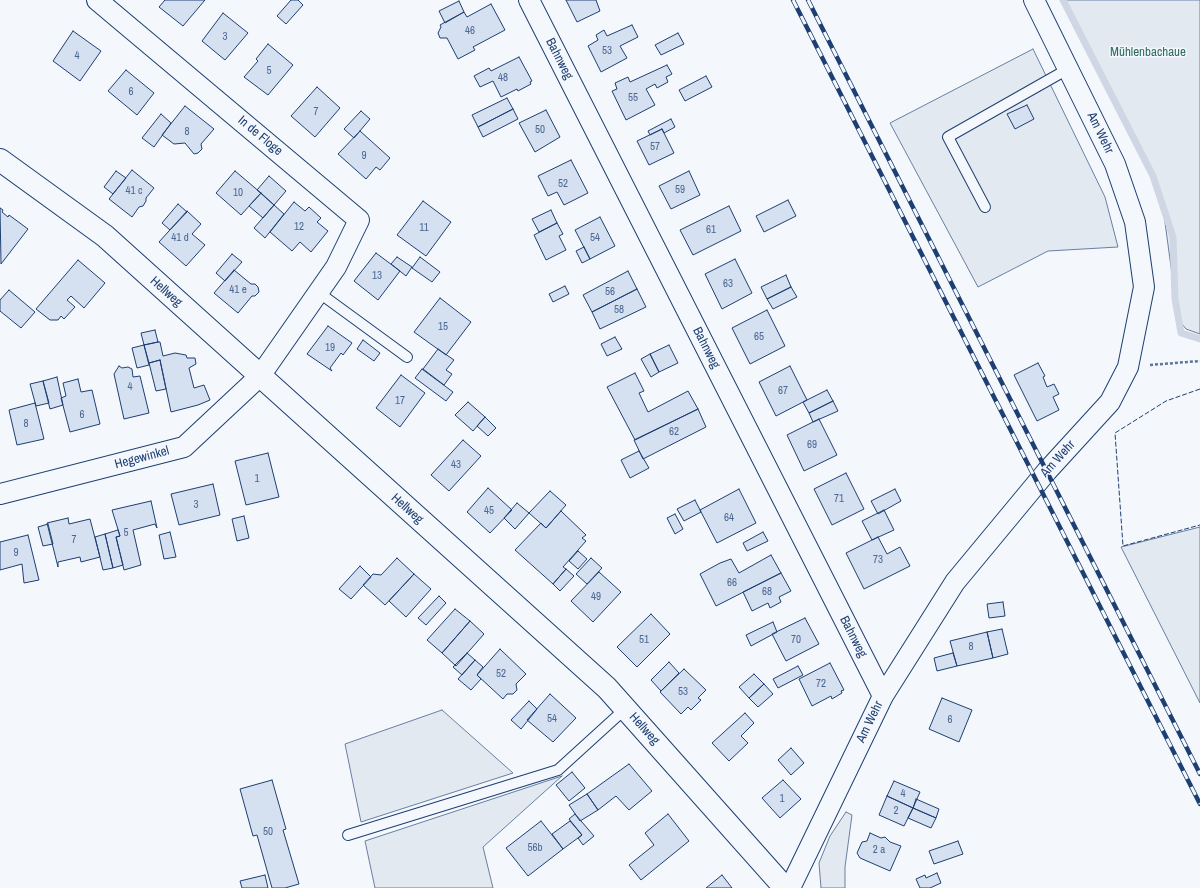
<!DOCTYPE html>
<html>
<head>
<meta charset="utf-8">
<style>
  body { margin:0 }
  canvas { display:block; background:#f4f7fb }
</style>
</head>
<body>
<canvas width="1200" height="888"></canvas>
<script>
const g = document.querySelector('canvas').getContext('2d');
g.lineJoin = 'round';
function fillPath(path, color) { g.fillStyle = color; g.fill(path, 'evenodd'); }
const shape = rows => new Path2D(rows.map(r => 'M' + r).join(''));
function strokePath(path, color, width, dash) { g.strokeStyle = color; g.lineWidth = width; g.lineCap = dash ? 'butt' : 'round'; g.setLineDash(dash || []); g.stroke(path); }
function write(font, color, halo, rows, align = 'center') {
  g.font = font + ' "Archivo Narrow",sans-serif'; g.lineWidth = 3; g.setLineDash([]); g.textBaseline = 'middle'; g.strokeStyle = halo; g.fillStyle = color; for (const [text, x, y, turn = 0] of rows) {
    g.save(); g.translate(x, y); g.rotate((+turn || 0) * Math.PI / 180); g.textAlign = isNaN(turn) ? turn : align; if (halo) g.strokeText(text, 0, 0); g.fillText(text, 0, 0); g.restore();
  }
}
const green = shape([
  [1062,0,1200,0,1200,334,1186,329,1178,319,1164,215,1150,172,1062,0],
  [1033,49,1105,197,1118,247,1048,251,978,287,890,123,1033,49],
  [1200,527,1200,703,1121,547,1200,527],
  [442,710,513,773,361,822,345,744,442,710],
  [562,776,483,847,493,888,375,888,365,841,562,776],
  [846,812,852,815,845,867,845,888,821,888,819,863,830,836,846,812]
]);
fillPath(green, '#e3e9f0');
strokePath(green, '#687fa3', 1);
strokePath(shape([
  [1063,0,1153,176,1173,237,1175,299,1181,333,1200,339]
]), '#cfd7e4', 7);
const building = shape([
  [165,0,205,0,183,26,159,7,165,0],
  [291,0,298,0,303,5,286,24,277,16,291,0],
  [566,0,596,0,600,11,577,22,566,0],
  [459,1,464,12,445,23,439,11,459,1],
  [491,4,505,30,473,47,475,50,458,59,447,38,440,38,438,33,441,27,440,25,464,12,467,17,491,4],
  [223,13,248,33,225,60,202,41,223,13],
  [632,25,638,37,620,46,627,58,601,72,588,46,598,40,596,35,604,30,607,36,632,25],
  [73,31,101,51,80,81,53,61,73,31],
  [678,33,684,44,661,55,655,45,678,33],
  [268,44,293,65,268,95,244,77,258,61,256,59,268,44],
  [519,57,532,81,530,82,531,84,518,91,517,89,501,97,493,81,480,87,474,76,489,68,491,71,519,57],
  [667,65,672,74,666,77,668,82,657,88,655,84,646,89,655,105,626,120,612,91,617,89,615,83,628,77,630,82,667,65],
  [126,70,154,93,137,115,108,91,126,70],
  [706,76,712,87,685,101,679,90,706,76],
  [317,87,340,108,315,137,291,116,317,87],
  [507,98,513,109,478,127,472,115,507,98],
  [1027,105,1034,119,1015,129,1007,114,1027,105],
  [185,106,214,129,201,144,202,149,198,153,194,154,185,143,174,144,162,135,185,106],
  [513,109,518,119,483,137,478,127,513,109],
  [546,110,560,137,535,152,519,123,546,110],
  [361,111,370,119,354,138,344,129,361,111],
  [161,114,171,123,154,147,142,138,161,114],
  [671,119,675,127,664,133,662,129,650,135,648,131,671,119],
  [662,129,674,153,649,165,637,141,662,129],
  [360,131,390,158,380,170,376,167,366,179,338,154,360,131],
  [571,160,588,193,564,205,557,192,548,196,538,176,571,160],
  [132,170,154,188,146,198,146,201,143,206,139,207,132,217,109,199,132,170],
  [116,171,126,178,113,194,104,187,116,171],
  [235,171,261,193,241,215,216,193,235,171],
  [689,171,700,195,671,209,659,186,689,171],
  [269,176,286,191,274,205,257,190,269,176],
  [261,193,274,205,263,218,249,206,261,193],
  [788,200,796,216,764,232,756,216,788,200],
  [423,201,451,222,426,256,397,235,423,201],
  [294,202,305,211,309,207,321,218,317,222,328,231,311,252,300,242,292,251,270,232,294,202],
  [178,204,187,212,170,230,162,223,178,204],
  [274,205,284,214,265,238,254,228,274,205],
  [729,206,741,231,693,255,680,230,729,206],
  [0,208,3,210,2,212,8,217,9,215,28,229,1,264,0,208],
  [551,210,557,223,539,232,532,219,551,210],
  [187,211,201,224,192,234,205,245,186,266,159,242,187,211],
  [600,217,615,246,590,259,575,230,600,217],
  [557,223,563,234,559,236,566,250,546,260,534,235,557,223],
  [584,247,590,259,582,263,576,251,584,247],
  [376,253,400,271,378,300,354,281,376,253],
  [232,254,242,262,225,281,216,273,232,254],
  [397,257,412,267,406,276,391,264,397,257],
  [420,257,440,272,432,282,412,268,420,257],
  [735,259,752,293,722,309,705,274,735,259],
  [78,260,105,283,84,308,71,296,67,300,75,307,64,319,61,316,58,320,50,320,36,309,78,260],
  [234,270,251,284,255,284,258,287,259,292,255,296,252,296,238,313,214,293,234,270],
  [628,271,637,289,592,312,583,295,628,271],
  [786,275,791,287,767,299,761,287,786,275],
  [565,286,569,294,553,302,549,294,565,286],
  [791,287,797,297,773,309,767,299,791,287],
  [637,289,646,307,600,329,592,312,637,289],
  [9,290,35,312,21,328,0,311,0,300,9,290],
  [440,298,471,322,446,355,414,332,440,298],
  [767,310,785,346,750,364,732,328,767,310],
  [328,326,352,343,343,355,341,353,330,368,332,371,307,354,328,326],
  [155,330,158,342,144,345,141,333,155,330],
  [615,337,622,349,607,356,601,344,615,337],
  [363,340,380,353,374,361,357,349,363,340],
  [158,342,160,342,163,356,175,353,186,355,187,358,195,358,196,364,189,368,194,388,204,385,210,400,198,405,171,412,160,360,149,363,144,345,158,342],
  [144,345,149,365,137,368,132,348,144,345],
  [669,345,678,363,659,372,650,354,669,345],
  [438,349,454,360,446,370,452,374,444,385,423,369,438,349],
  [650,354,659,372,651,377,641,359,650,354],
  [160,360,166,389,156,391,149,363,160,360],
  [1038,363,1045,376,1043,377,1047,387,1054,384,1059,394,1053,397,1059,410,1037,421,1014,375,1038,363],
  [119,366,122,368,128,367,132,369,133,377,140,376,149,413,124,419,114,374,119,366],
  [790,366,807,400,776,416,759,382,790,366],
  [422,369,453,392,446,401,415,378,422,369],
  [635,373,644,391,639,393,648,412,688,391,698,409,635,440,607,387,635,373],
  [401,375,425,393,400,427,376,408,401,375],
  [57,377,63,405,50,409,43,381,57,377],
  [78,379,81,392,92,390,100,424,70,432,61,398,66,396,63,383,78,379],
  [43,381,49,403,36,406,30,384,43,381],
  [827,390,833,401,809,413,803,402,827,390],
  [833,401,838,411,813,422,809,413,833,401],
  [468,402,485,417,473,431,455,415,468,402],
  [35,403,44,439,17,445,9,410,35,403],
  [698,409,706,427,643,459,634,440,698,409],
  [485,417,496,428,488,436,477,426,485,417],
  [819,419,837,455,804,471,787,435,819,419],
  [463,440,481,456,449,491,431,475,463,440],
  [639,451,649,468,630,478,621,460,639,451],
  [268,453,279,497,246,505,235,461,268,453],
  [846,473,864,509,832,525,814,489,846,473],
  [213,484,220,515,179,525,171,494,213,484],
  [488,488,512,510,490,533,467,512,488,488],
  [739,489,756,523,717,543,700,510,739,489],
  [895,489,901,501,878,514,871,501,895,489],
  [550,491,566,505,546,528,529,513,550,491],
  [695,500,701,512,684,521,677,509,695,500],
  [151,501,157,528,155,524,133,530,141,565,124,570,116,537,120,536,112,510,151,501],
  [517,503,529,513,515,529,504,518,517,503],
  [884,510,894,530,872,540,862,521,884,510],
  [561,511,586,535,582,538,586,541,563,567,566,569,553,584,515,550,541,523,546,528,561,511],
  [675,514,683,529,675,534,667,518,675,514],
  [244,516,249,538,237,541,232,519,244,516],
  [68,518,69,524,90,519,100,557,81,562,80,557,58,562,58,567,47,523,68,518],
  [48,524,53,544,43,546,38,527,48,524],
  [118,530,120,536,116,537,123,565,113,568,105,534,118,530],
  [170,532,176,557,164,559,159,535,170,532],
  [763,532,768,541,747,551,743,543,763,532],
  [105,534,113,568,103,570,95,537,105,534],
  [28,535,39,580,24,583,22,564,0,570,0,542,28,535],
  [878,537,887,554,900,547,910,566,864,589,846,553,878,537],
  [578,551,587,559,578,569,569,561,578,551],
  [771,555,781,573,716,606,700,574,720,563,731,559,739,573,771,555],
  [397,558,414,574,385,605,363,585,373,574,381,575,397,558],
  [591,558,602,568,587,584,576,574,591,558],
  [360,566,371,577,351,599,339,589,360,566],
  [566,569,574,576,560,591,553,584,566,569],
  [599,572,621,592,593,622,571,601,599,572],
  [781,573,791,591,779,597,781,602,770,608,768,603,752,611,743,592,781,573],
  [414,574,431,589,406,617,389,601,414,574],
  [439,596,446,603,426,625,418,618,439,596],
  [1003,602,1005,616,989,618,987,604,1003,602],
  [455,609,470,621,442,653,427,640,455,609],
  [651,614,670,634,637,667,617,647,651,614],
  [805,618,819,644,786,661,772,634,805,618],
  [470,621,484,634,456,666,442,653,470,621],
  [773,622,777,632,751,646,746,635,773,622],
  [1002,629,1008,654,993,658,987,632,1002,629],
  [987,632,993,658,957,666,950,641,987,632],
  [500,649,526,674,516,684,517,690,513,694,507,694,503,699,477,675,500,649],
  [467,653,475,660,462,675,453,667,467,653],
  [953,653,957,666,937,671,934,658,953,653],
  [475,660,483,667,477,675,481,679,471,690,458,679,475,660],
  [669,662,679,673,661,691,651,680,669,662],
  [830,663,844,690,841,691,842,693,832,699,831,696,812,706,799,679,830,663],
  [798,666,803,675,778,688,773,679,798,666],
  [684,669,706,690,698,698,701,700,691,710,688,707,681,714,660,692,684,669],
  [754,674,764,684,749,698,739,687,754,674],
  [764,684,773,694,758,707,749,698,764,684],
  [550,694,576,718,553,742,527,720,550,694],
  [942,698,972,710,959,742,929,729,942,698],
  [529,701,537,709,521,729,511,720,529,701],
  [745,713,754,723,741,736,748,743,729,761,712,743,745,713],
  [791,748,804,763,791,775,778,760,791,748],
  [629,764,652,791,629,810,616,796,598,810,587,794,629,764],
  [572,772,585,788,569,801,556,785,572,772],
  [272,780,286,829,283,830,299,884,285,888,272,888,257,835,253,836,240,789,272,780],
  [783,780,801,799,780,818,762,798,783,780],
  [894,781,920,792,913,808,887,796,894,781],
  [587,794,598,810,580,821,569,805,587,794],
  [887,796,913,808,904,826,879,815,887,796],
  [916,799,939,809,936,818,913,808,916,799],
  [913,808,936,818,931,828,908,818,913,808],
  [575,814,594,836,583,845,578,838,582,835,569,819,575,814],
  [668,814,689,841,641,880,629,865,654,845,645,833,668,814],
  [541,821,563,849,528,876,506,848,541,821],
  [570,821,582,835,563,849,552,834,570,821],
  [870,833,881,838,885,837,890,842,901,846,890,871,860,858,857,853,862,842,867,841,870,833],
  [958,841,963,854,934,864,929,851,958,841],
  [937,873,941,883,930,888,920,888,916,879,925,875,926,878,937,873],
  [265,875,268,888,242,888,240,881,265,875],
  [722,875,732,888,706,888,722,875]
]);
fillPath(building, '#d5e0f0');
strokePath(building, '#1d3f73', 1);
const service = shape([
  [985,207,948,137,1068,69],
  [318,292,407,357],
  [348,835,558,770,625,709]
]);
const minor = shape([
  [529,0,883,696],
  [0,494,184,447,260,376,336,267,359,220,97,0],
  [790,888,883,696,955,582,1047,471,1110,402,1128,367,1144,287,1135,222,1115,164,1034,0]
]);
const tertiary = shape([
  [0,160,105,236,607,688,785,888]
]);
strokePath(service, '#1d3f73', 12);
strokePath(minor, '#1d3f73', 22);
strokePath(tertiary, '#1d3f73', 24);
strokePath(shape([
  [1150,365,1200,361]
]), '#5e769c', 2.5, [3, 2]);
strokePath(service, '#f4f7fb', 10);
strokePath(minor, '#f4f7fb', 20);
strokePath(tertiary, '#f4f7fb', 22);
const rail = shape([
  [793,0,1200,804],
  [808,0,1200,774]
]);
strokePath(rail, '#1d3f73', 4.5);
strokePath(rail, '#f4f7fb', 3, [9]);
strokePath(shape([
  [1200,389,1166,401,1115,433,1123,546,1200,525]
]), '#1d3f73', 1, [5, 2]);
write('11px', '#4b6792', null, [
  ["46",470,31],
  ["3",225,37],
  ["53",607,51],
  ["4",77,56],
  ["5",269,71],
  ["48",503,78],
  ["6",131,92],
  ["55",633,98],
  ["7",316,112],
  ["50",540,130],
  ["8",187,132],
  ["57",655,147],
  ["9",364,156],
  ["52",563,184],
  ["59",680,190],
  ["41 c",134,191],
  ["10",238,193],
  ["12",299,227],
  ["11",424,228],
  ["61",711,230],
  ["41 d",180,238],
  ["54",595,238],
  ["13",377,276],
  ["63",728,284],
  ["41 e",238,290],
  ["56",610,292],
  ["58",619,310],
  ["15",443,327],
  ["65",759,337],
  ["19",330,348],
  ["4",130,387],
  ["67",783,391],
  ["17",400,401],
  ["6",82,415],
  ["8",26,424],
  ["62",674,432],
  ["69",812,445],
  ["43",456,465],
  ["1",257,479],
  ["71",839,499],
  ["3",196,505],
  ["45",489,511],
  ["64",729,518],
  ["5",126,533],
  ["7",74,540],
  ["9",16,553],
  ["73",878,560],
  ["66",732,583],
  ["68",767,592],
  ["49",596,597],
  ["51",644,640],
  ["70",796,640],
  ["8",971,647],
  ["52",501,674],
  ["72",821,684],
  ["53",683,692],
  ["54",552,719],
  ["6",950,720],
  ["4",903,794],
  ["1",782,799],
  ["2",896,811],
  ["50",268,832],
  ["56b",535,848],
  ["2 a",879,850]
]);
write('13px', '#2c6c60', '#f4f7fb', [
  ["Mühlenbachaue",1148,53]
]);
write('13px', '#1d3f73', '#f4f7fb', [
  ["Bahnweg",559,59,63],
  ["Am Wehr",1100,133,64],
  ["In de Floge",260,136,40],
  ["Hellweg",166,292,42],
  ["Bahnweg",706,348,63],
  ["Hegewinkel",142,458,-15],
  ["Am Wehr",1058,459,-48],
  ["Hellweg",407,509,42],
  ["Bahnweg",853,637,63],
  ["Am Wehr",870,722,-64],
  ["Hellweg",644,729,48]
]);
</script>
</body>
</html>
